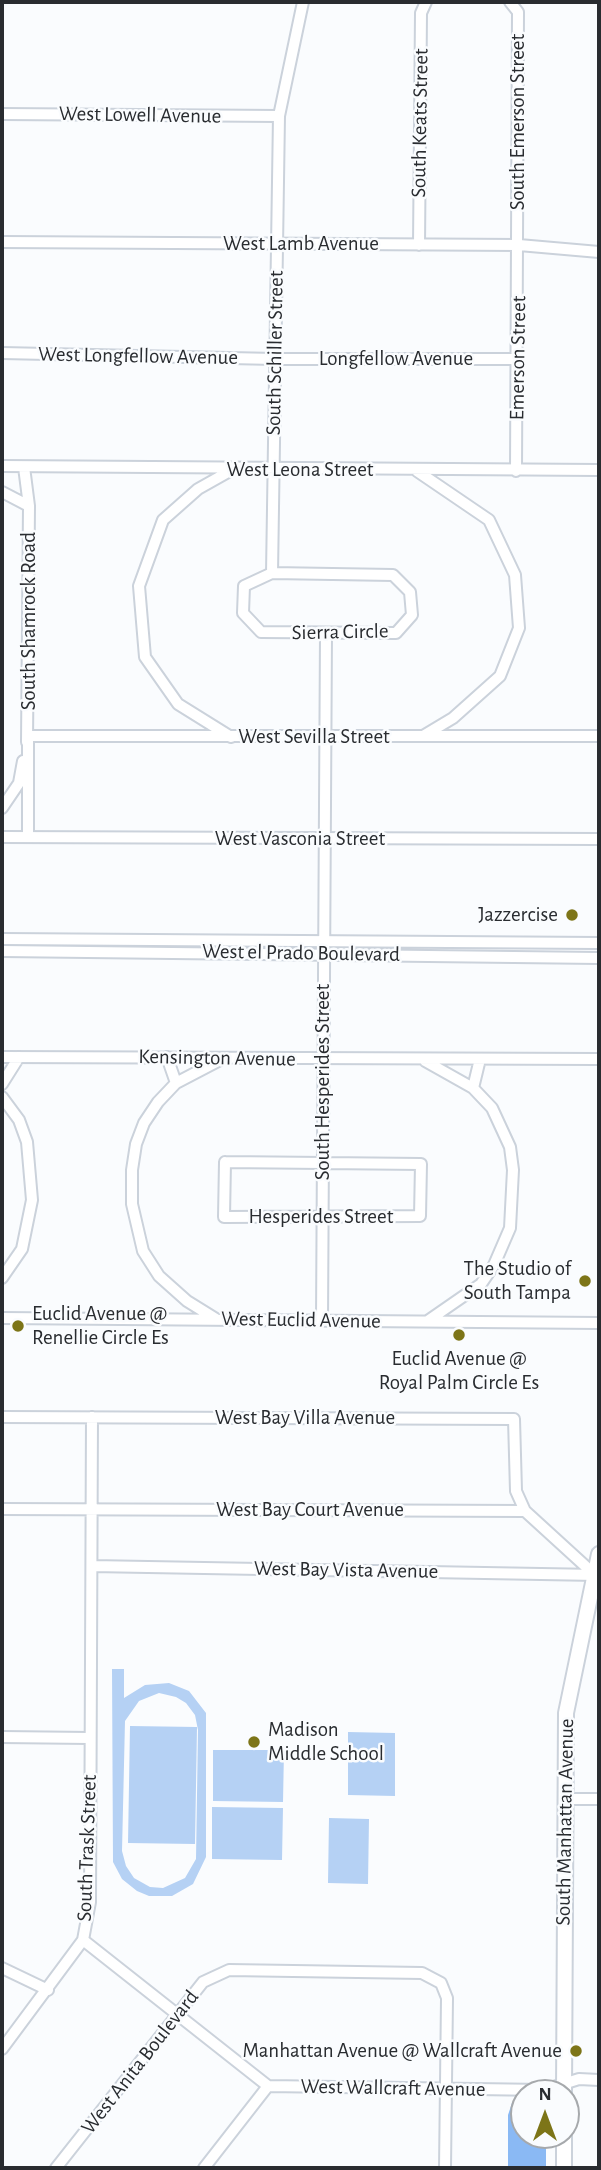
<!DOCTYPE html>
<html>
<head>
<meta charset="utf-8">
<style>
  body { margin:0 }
  #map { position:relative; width:601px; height:2170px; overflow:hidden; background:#fafcfe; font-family:"Alegreya Sans",sans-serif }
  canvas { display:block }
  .frame { position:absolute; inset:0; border:4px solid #292c30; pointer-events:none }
  .north { position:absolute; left:510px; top:2079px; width:70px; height:70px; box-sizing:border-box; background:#fafcfe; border:2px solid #a6a9ac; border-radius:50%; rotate:0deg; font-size:19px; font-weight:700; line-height:28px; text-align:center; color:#292c30 }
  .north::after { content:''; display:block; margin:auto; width:24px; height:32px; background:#7d7518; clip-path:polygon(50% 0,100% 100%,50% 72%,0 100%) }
</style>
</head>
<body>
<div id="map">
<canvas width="601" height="2170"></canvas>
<div class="frame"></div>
<div class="north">N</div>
</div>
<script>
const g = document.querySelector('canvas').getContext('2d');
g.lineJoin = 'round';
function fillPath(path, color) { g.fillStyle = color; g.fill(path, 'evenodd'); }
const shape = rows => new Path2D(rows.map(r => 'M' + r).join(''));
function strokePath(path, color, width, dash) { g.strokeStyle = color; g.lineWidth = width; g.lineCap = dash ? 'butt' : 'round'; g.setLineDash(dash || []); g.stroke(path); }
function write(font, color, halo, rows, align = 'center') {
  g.font = font + ' "Alegreya Sans",sans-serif'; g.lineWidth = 5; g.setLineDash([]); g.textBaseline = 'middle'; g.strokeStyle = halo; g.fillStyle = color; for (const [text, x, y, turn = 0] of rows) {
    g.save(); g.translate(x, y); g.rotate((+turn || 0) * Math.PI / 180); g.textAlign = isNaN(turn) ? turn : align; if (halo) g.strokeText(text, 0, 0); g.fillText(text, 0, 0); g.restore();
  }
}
fillPath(shape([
  [112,1669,124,1669,124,1698,145,1685,169,1683,189,1691,206,1713,206,1857,193,1884,172,1896,149,1896,137,1891,122,1879,113,1862],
  [159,1693,176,1697,186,1703,195,1715,198,1730,196,1859,185,1878,163,1888,150,1887,134,1878,126,1866,122,1851,125,1721,139,1701],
  [130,1726,197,1727,195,1844,128,1843],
  [348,1732,395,1733,395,1796,348,1795],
  [213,1750,284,1750,283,1802,213,1801],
  [212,1807,283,1808,282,1860,212,1859],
  [329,1818,369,1819,368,1884,328,1883]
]), '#b5d1f4');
fillPath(shape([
  [524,2100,524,2135,546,2135,546,2168,508,2168,508,2115,512,2103]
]), '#8ab9f4');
const minor = shape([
  [510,2,518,12,516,471],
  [2,114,279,116],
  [2,242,519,245,599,252],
  [419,245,421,13,426,2],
  [2,353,275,359,518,359],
  [2,466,599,470],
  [24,467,29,506],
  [230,471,198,489,163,520,139,586,145,657,178,704,231,737],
  [417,471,489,520,515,575,519,628,500,676,453,718,423,736],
  [2,492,29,506,27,742],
  [272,573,279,116,303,2],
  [272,573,393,575,410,592,412,615,396,633,261,632,243,613,244,586,272,573],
  [2,808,19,783,23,761],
  [2,837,599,839],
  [28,837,28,736,599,736],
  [2,939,599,943],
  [2,951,599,958],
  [2,1057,599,1059],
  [167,1057,176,1083],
  [425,1061,473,1088,492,1108,510,1147,513,1170,510,1228,494,1265,481,1284,429,1320],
  [2,1084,19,1057],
  [473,1088,480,1059],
  [2,1097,19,1120,27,1142,32,1200,22,1249,2,1278],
  [225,1162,421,1164,420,1216,224,1217,225,1162],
  [2,1318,599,1323],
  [216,1319,187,1301,159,1276,143,1251,132,1204,132,1170,136,1144,144,1123,158,1102,176,1083,220,1060],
  [322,1320,326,633],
  [2,1417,514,1419,516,1491,525,1511],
  [2,1509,525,1511,594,1574],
  [92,1566,597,1575],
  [2,1737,89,1738],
  [564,1799,599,1799],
  [83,1940,268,2086],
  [2,1968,48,1990],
  [2,2049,83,1940,90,1902,92,1417],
  [268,2086,544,2090,579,2079,599,2080],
  [56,2168,203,1982,229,1970,422,1973,441,1983,447,1998,445,2168],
  [204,2168,268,2086]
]);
const major = shape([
  [564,2093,566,1713,599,1554],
  [564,2135,564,2168]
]);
strokePath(minor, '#cbd2db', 14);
strokePath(major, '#cbd2db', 18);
strokePath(minor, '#fff', 10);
strokePath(major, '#fff', 14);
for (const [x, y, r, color] of [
  [572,915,7,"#7d7518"],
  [585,1281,7,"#7d7518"],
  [18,1326,7,"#7d7518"],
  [459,1335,7,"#7d7518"],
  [254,1742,7,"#7d7518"],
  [576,2051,7,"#7d7518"]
]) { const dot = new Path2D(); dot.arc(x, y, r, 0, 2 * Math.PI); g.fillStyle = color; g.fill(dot); strokePath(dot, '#fafcfe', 2.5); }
write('21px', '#292c30', '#fafcfe', [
  ["West Lowell Avenue",140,115,1],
  ["South Emerson Street",518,122,-90],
  ["South Keats Street",420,123,-89],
  ["West Lamb Avenue",301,244],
  ["South Schiller Street",275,353,-89],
  ["West Longfellow Avenue",138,356,1],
  ["Emerson Street",518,358,-89],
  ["Longfellow Avenue",396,359],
  ["West Leona Street",300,470],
  ["South Shamrock Road",29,621,-90],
  ["Sierra Circle",340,632,-1],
  ["West Sevilla Street",314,737],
  ["West Vasconia Street",300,839],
  ["West el Prado Boulevard",301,953,1],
  ["Kensington Avenue",217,1058,1],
  ["South Hesperides Street",323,1082,-90],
  ["Hesperides Street",321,1217],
  ["West Euclid Avenue",301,1320,1],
  ["West Bay Villa Avenue",305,1418],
  ["West Bay Court Avenue",310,1510],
  ["West Bay Vista Avenue",346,1570,1],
  ["South Manhattan Avenue",565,1822,-89],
  ["South Trask Street",87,1848,-88],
  ["West Anita Boulevard",140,2062,-52],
  ["West Wallcraft Avenue",393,2088,1]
]);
write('21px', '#292c30', '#fafcfe', [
  ["Jazzercise",558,915],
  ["The Studio of",571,1269],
  ["South Tampa",571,1293],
  ["Euclid Avenue @",32,1314,"left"],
  ["Renellie Circle Es",32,1338,"left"],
  ["Euclid Avenue @",459,1359,"center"],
  ["Royal Palm Circle Es",459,1383,"center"],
  ["Madison",268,1730,"left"],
  ["Middle School",268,1754,"left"],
  ["Manhattan Avenue @ Wallcraft Avenue",562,2051]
], 'right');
</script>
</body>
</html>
